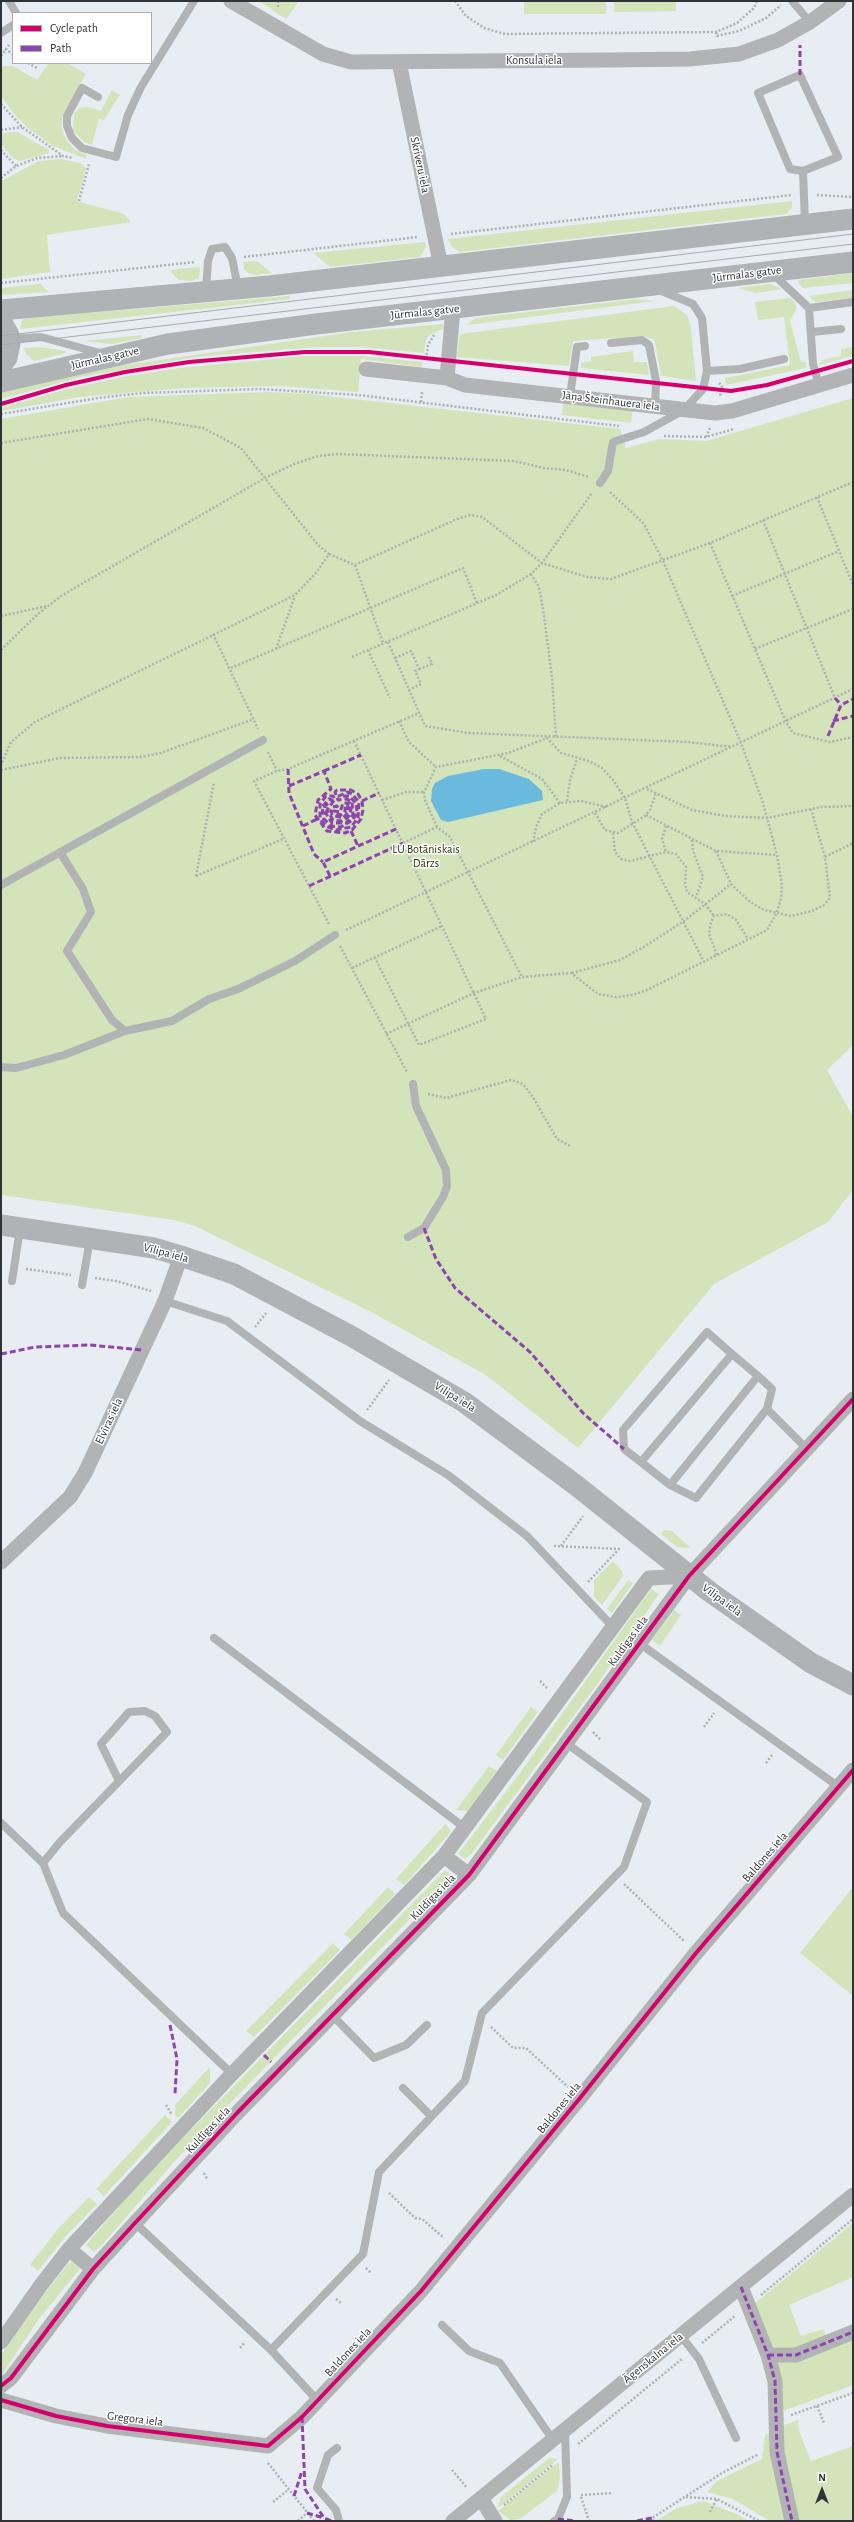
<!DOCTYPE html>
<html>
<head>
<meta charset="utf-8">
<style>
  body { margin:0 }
  #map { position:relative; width:854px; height:2522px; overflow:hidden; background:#e7edf2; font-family:"Alegreya Sans",sans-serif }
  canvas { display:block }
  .frame { position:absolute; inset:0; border:2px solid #2f3236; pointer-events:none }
  .legend { position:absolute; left:12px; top:12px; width:140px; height:52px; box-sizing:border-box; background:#fff; border:1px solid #acadaf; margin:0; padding:5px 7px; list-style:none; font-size:12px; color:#2f3236 }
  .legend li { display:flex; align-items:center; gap:8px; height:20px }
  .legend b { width:20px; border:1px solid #acadaf }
  .north { position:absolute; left:802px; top:2470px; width:40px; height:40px; -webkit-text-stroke:3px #fff; paint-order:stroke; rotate:0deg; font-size:11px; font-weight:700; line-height:16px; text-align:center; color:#2f3236 }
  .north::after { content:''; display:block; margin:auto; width:14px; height:18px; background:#2f3236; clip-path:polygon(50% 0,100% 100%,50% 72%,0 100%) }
</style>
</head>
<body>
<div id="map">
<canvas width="854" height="2522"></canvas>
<div class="frame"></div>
<ul class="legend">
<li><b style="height:5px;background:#d6006c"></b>Cycle path</li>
<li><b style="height:5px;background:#8e44ad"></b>Path</li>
</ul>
<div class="north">N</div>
</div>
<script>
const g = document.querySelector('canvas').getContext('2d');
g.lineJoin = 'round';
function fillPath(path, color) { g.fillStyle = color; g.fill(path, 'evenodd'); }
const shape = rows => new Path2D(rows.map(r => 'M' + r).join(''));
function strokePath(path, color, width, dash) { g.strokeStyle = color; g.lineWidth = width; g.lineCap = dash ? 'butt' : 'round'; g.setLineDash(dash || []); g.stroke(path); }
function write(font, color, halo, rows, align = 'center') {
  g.font = font + ' "Alegreya Sans",sans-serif'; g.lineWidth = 3; g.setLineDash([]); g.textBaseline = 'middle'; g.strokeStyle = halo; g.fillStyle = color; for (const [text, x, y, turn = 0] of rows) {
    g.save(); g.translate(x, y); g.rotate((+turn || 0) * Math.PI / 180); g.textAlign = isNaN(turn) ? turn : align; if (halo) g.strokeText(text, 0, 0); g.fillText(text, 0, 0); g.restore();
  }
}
fillPath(shape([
  [259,1,299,1,286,19],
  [524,1,606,1,606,14,524,14],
  [614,1,676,1,676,11,614,12],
  [49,63,67,63,86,74,62,117,62,129,67,141,75,150,87,155,86,159,51,145,28,128,15,115,1,96,1,66,13,66,37,80],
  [112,90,120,95,104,120,99,119,92,145,84,142,73,130,74,113,80,108,88,107,101,111],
  [17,132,49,150,49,153,20,161,13,158,1,144,1,133],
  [61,159,80,163,86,168,77,201,124,214,131,222,47,235,50,272,1,279,1,181,39,161],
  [792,201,792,208,786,214,460,252,452,247,448,239],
  [425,242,426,247,420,257,330,267,313,253],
  [257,261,272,273,254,275,248,273,244,269,243,262],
  [200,267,199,278,191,281,179,280,169,270],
  [853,273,853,283,803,288,798,282,798,280],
  [40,284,49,292,1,295,1,288],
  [770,284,782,289,756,293,737,288],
  [853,290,853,298,815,302,809,296],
  [290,296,290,299,20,329,22,320,28,318],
  [791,298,796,305,796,310,790,321,801,362,806,362,806,368,726,385,725,378,790,365,784,317,758,320,755,302],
  [637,299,655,301,467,325,475,318],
  [674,306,687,315,691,328,696,381,661,376,655,342,653,339,643,336,573,341,569,366,457,357,460,334],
  [443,324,445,328,429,335,426,340,424,353,361,347,316,347,196,357,81,377,1,399,1,391,119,366,352,332],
  [141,335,142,338,112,344,84,341],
  [40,347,65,351,66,353,34,361,26,354,24,348],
  [853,347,853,356,819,365,822,360,841,356,841,349],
  [633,351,634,362,647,362,649,375,581,368,581,363,591,361,591,357],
  [304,356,362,356,422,362,421,367,361,359,358,392,281,386,185,388,80,397,1,411,1,408,67,389,127,376,180,368],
  [269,392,310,394,620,429,626,448,659,439,706,441,853,398,853,1045,827,1070,853,1117,853,1190,828,1222,714,1284,578,1448,486,1375,373,1313,195,1226,174,1220,1,1195,1,419,128,397],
  [564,400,633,408,631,423,562,415],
  [664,1530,672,1531,691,1548,677,1547,661,1534],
  [613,1561,622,1571,623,1576,602,1605,594,1597,594,1580],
  [628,1580,633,1583,612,1613,607,1609],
  [651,1589,659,1594,601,1679,472,1853,465,1859,458,1854,517,1777],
  [674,1610,681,1615,660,1646,652,1640],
  [531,1707,538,1712,503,1760,496,1755],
  [489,1766,497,1771,468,1811,456,1810],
  [445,1824,450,1829,450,1833,404,1885,396,1879],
  [445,1870,452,1876,237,2096,173,2163,101,2246,94,2252,86,2245,140,2182],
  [388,1887,395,1894,351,1940,344,1934],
  [853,1887,853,1996,800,1953],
  [333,1943,340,1950,254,2037,246,2031],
  [210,2067,210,2083,178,2118,175,2115,175,2105],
  [165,2115,172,2122,104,2196,96,2189],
  [89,2197,97,2204,66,2236,38,2271,30,2265,57,2230],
  [853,2223,853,2277,789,2305,801,2336,823,2329,828,2340,794,2352,770,2350,753,2305],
  [72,2262,80,2268,79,2270,38,2320,1,2376,1,2355,45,2293,69,2263],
  [853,2338,853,2385,783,2411,773,2361],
  [798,2420,799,2431,811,2461,853,2446,853,2521,798,2521,783,2452,781,2426],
  [772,2431,788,2521,770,2521,733,2499,707,2492,717,2481,762,2459,765,2435],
  [549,2458,558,2459,497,2509,501,2497],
  [559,2462,560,2479,557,2491,520,2519,511,2520,498,2511],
  [703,2501,739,2515,748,2521,646,2521,659,2519,677,2508]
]), '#d3e4ba');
fillPath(shape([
  [484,769,499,769,529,779,542,791,543,800,448,822,441,820,431,801,432,789,435,783,448,776]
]), '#6abade');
strokePath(shape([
  [278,1,278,8],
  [455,1,466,16,484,28,505,34,716,32,737,23,754,8,757,1],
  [716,32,717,36,739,31,766,18,781,5],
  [5,49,13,54],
  [1,56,9,45],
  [28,63,37,68],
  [1,104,22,127,63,156,73,158],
  [1,130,22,127],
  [1,150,16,166],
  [1,178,16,166,37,158,63,156],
  [817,195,853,197],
  [79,201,89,164],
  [451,234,792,195],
  [244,257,418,237],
  [1,283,195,262],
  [426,359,428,345,434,335],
  [719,383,722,386,720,396],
  [421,402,422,392],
  [1,414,98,398,143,393,259,389,358,395,619,426],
  [664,436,706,437,734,429],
  [706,437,710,428],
  [1,443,148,419,203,428,241,448,318,545,329,554,316,573,295,595,35,722,11,742,1,765],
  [817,497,853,585],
  [763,520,835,698],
  [710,543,786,722,793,733,830,742,853,737],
  [329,554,355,565,457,519,470,515,482,517,542,563,587,577,611,579,710,543,853,482],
  [355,565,383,643],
  [531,574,539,587,543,609,552,677,556,738],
  [732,596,839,551],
  [1,616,47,606],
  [213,634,258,729],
  [388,642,425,726,468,733,688,742,732,747],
  [276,649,295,596],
  [755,649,853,609],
  [1,650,38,614,61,596,265,478,294,464,318,456,338,454,514,461,544,468,566,470,589,477],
  [368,650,390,698],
  [352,657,496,595,531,574,542,563,592,493],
  [395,658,411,651,419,669,415,671,421,684,409,690],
  [231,668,463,568,477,603],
  [419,669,432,664,429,657],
  [399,721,409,742,436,767],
  [354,741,486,1019,419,1045,375,958],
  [268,752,277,771],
  [500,756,542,779,560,803],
  [1,770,60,758,140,757,161,753,254,719],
  [647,789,692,810,725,816,767,818,821,807,853,806],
  [382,800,406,792,424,792],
  [567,801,570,780,577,759],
  [595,813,605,830,618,833,646,815,650,810,656,793],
  [646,815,716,851,777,855],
  [666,826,662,839,666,852],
  [437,827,425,800,424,792,436,767,508,753,547,738,561,753,589,761,602,768,613,780,625,798,632,822,704,962],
  [613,833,615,852,621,859,630,861,666,852,676,854,686,867,685,883,687,892,705,904,714,916],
  [692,840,693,851,703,877,696,897],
  [533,842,536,827,542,814,560,803,581,801,607,807],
  [403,843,437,827,450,837,522,977],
  [716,851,731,884,750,902,764,910,791,916,812,911,824,905,830,898,825,857,811,809],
  [825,857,853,843],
  [196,876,214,782],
  [196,876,283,839],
  [329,924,254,781,277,771,288,769,419,713],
  [346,930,853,689],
  [340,946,407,1072],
  [717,955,709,934,711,922,714,916,727,914,736,920,748,939],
  [352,968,442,926],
  [572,973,620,960,642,948,684,921,731,884],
  [386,1034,474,993,522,977,571,973,598,994,616,997,633,995,647,990,767,930,777,912,781,899,782,885,777,855,763,803,741,743,663,561,644,524,609,491],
  [428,1094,446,1098,511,1080,523,1084,533,1097,557,1139,570,1146],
  [26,1269,71,1275],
  [95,1278,116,1281,151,1291],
  [255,1327,267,1312],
  [367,1410,389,1380],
  [554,1546,620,1549],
  [561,1546,583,1516],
  [588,1582,619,1549],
  [540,1681,548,1689],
  [704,1727,714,1713],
  [593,1732,601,1740],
  [766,1763,772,1755],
  [624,1884,684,1941],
  [491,2027,513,2048,526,2048,568,2087],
  [166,2105,172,2115],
  [204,2173,207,2179],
  [389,2193,415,2218,422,2219,444,2238],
  [366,2268,371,2273],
  [761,2295,853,2219],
  [336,2299,342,2304],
  [702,2343,735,2316],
  [240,2348,245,2342],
  [817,2406,824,2423],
  [791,2415,853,2393],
  [578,2444,682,2359],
  [268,2463,314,2521],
  [452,2470,467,2488],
  [581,2495,613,2493],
  [581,2497,589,2521],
  [686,2497,717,2499,759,2521],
  [273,2502,288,2490],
  [504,2505,553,2465],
  [710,2512,717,2499],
  [298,2521,307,2513],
  [653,2521,652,2518,722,2473,759,2454]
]), '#aeb1b2', 2.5, [2, 2]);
strokePath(shape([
  [9,1,16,13],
  [792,1,810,22],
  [1,33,13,25],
  [98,97,82,88,67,116,67,126,72,138,82,148,116,157,128,115,141,87,194,1],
  [803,171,838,157,800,75,758,93,790,169,803,171,805,224],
  [774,275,809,308,853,302],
  [659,290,693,304,702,318,707,371,740,369,784,359],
  [206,291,208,261,212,249,225,247,232,258,238,288],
  [809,308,813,364,819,385],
  [812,332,841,329],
  [10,339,41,337,100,353],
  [611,343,642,340,649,345,656,381,655,407],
  [570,396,577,347,585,346],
  [600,483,608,471,613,442,644,432,684,410,703,389,707,371],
  [60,852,83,889,91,912,67,951,112,1020,125,1031,172,1021,209,999,238,989,295,961,335,935],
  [1,885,263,740],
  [1,1067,16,1068,64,1055,125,1031],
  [408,1237,424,1228,443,1197,447,1186,446,1170,416,1106,413,1084],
  [12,1281,20,1229],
  [82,1285,90,1239],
  [165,1301,227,1321,360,1421,448,1475,527,1536,613,1627],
  [732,1354,641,1462,624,1449,623,1430,707,1332,732,1354,758,1376,772,1389,767,1409,806,1448],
  [641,1462,670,1485,758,1376],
  [670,1485,696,1498,767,1409],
  [214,1638,465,1828],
  [639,1643,839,1787],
  [1,1823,43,1863,63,1913,232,2074],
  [43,1863,60,1842,167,1732,155,1716,145,1711,129,1712,101,1744,119,1781],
  [332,2015,374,2058,406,2045,427,2025],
  [403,2088,431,2116],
  [135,2223,271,2350],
  [442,2325,469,2351,500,2363,553,2440],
  [681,2336,699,2359,736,2438],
  [317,2400,271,2350,363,2254,379,2172,465,2081,482,2013,624,1867,647,1802,566,1743],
  [337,2448,328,2455,317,2488,336,2510,339,2521],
  [554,2521,558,2519,567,2497,565,2430]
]), '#b1b3b4', 8);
strokePath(shape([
  [231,1,323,54,351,62,608,60,690,59,739,54,778,40,810,22,839,1],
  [399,62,441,267],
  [366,369,447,378,465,385,715,413,732,411,853,375],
  [447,378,453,309],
  [1,1562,70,1497,85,1473,165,1301,181,1256],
  [444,1856,469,1875],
  [69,2249,93,2269],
  [741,2287,768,2355,775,2381,777,2452,792,2521],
  [1,2342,41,2285,69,2249,232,2074,444,1856,649,1578,689,1576],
  [768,2355,796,2355,853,2332],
  [1,2386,11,2378,93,2269,135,2223,238,2112,469,1875,689,1576,853,1399],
  [1,2400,56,2416,107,2426,268,2446,302,2417,421,2291,580,2098,696,1953,853,1770],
  [481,2498,495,2521],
  [453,2521,853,2195]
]), '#b1b3b4', 15);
strokePath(shape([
  [1,310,269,286,853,219],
  [1,321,9,335,10,343,7,358,1,365],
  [1,382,168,344,316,324,853,262],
  [1,1225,154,1248,181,1256,234,1274,351,1336,464,1402,577,1486,710,1592,811,1663,853,1685]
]), '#b0b3b5', 21);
strokePath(shape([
  [1,336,853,234],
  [1,345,853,244]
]), '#a6aaab', 1);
strokePath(shape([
  [800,75,800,45],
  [835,698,841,705],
  [833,721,853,716],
  [828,736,841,705,853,699],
  [288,769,289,793,314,854,323,862],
  [324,771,361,755],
  [289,786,324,771,331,789,318,800,315,815,327,831,345,833,352,830,361,819,363,810,362,801,358,794,351,790,337,790,335,792,338,800,347,799,352,802,353,815,346,823,332,823,325,812,325,806,332,800,329,799,322,807,324,819,331,826,341,827,353,820,357,812,356,803,349,796,339,796,347,792,352,794,359,802,358,818,351,827,336,830,326,826,320,819,320,804,326,796,333,796,335,799,327,810,333,820,342,821,349,816,351,809,350,803,343,803,340,812,334,811,335,813,341,815,345,812,345,805,348,806,348,813,343,818,332,815,331,810,333,807,337,806,339,809],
  [362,801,379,793],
  [303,826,317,819],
  [351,831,358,846],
  [330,876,323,862,396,829],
  [309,886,403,843],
  [424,1228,436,1259,455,1288,530,1352,584,1414,624,1449],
  [1,1354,35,1347,90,1345,142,1350],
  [170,2025,177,2059,175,2094],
  [264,2055,271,2062],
  [741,2287,768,2355,775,2381,777,2452,792,2521],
  [768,2355,796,2355,853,2332],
  [302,2417,305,2489,324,2518,332,2521],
  [294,2496,302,2471],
  [307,2513,324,2518],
  [558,2519,575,2521],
  [637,2521,652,2518]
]), '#8e44ad', 3, [6, 3]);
strokePath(shape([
  [1,404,66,385,125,372,189,362,305,352,369,352,731,391,767,385,853,361],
  [1,2386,11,2378,93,2269,135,2223,238,2112,469,1875,689,1576,853,1399],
  [1,2400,56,2416,107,2426,268,2446,302,2417,421,2291,580,2098,696,1953,853,1770]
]), '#d6006c', 4);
write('12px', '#2f3236', '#fff', [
  ["Konsula iela",534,60],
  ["Skrīveru iela",420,165,78],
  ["Jūrmalas gatve",747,274,-7],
  ["Jūrmalas gatve",425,312,-6],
  ["Jūrmalas gatve",105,358,-13],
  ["Jāņa Šteinhauera iela",611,401,7],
  ["Vīlipa iela",166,1253,15],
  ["Vīlipa iela",455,1397,32],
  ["Elvīras iela",109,1421,-65],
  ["Vīlipa iela",722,1600,36],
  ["Kuldīgas iela",628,1641,-54],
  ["Baldones iela",765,1857,-49],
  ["Kuldīgas iela",433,1897,-46],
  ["Baldones iela",559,2108,-51],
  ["Kuldīgas iela",208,2130,-47],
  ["Baldones iela",348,2352,-47],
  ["Āgenskalna iela",653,2358,-39],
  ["Gregora iela",135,2419,7]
]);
write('12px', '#2c3711', '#fff', [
  ["LU Botāniskais",426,849],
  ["Dārzs",426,863]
]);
</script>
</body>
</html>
